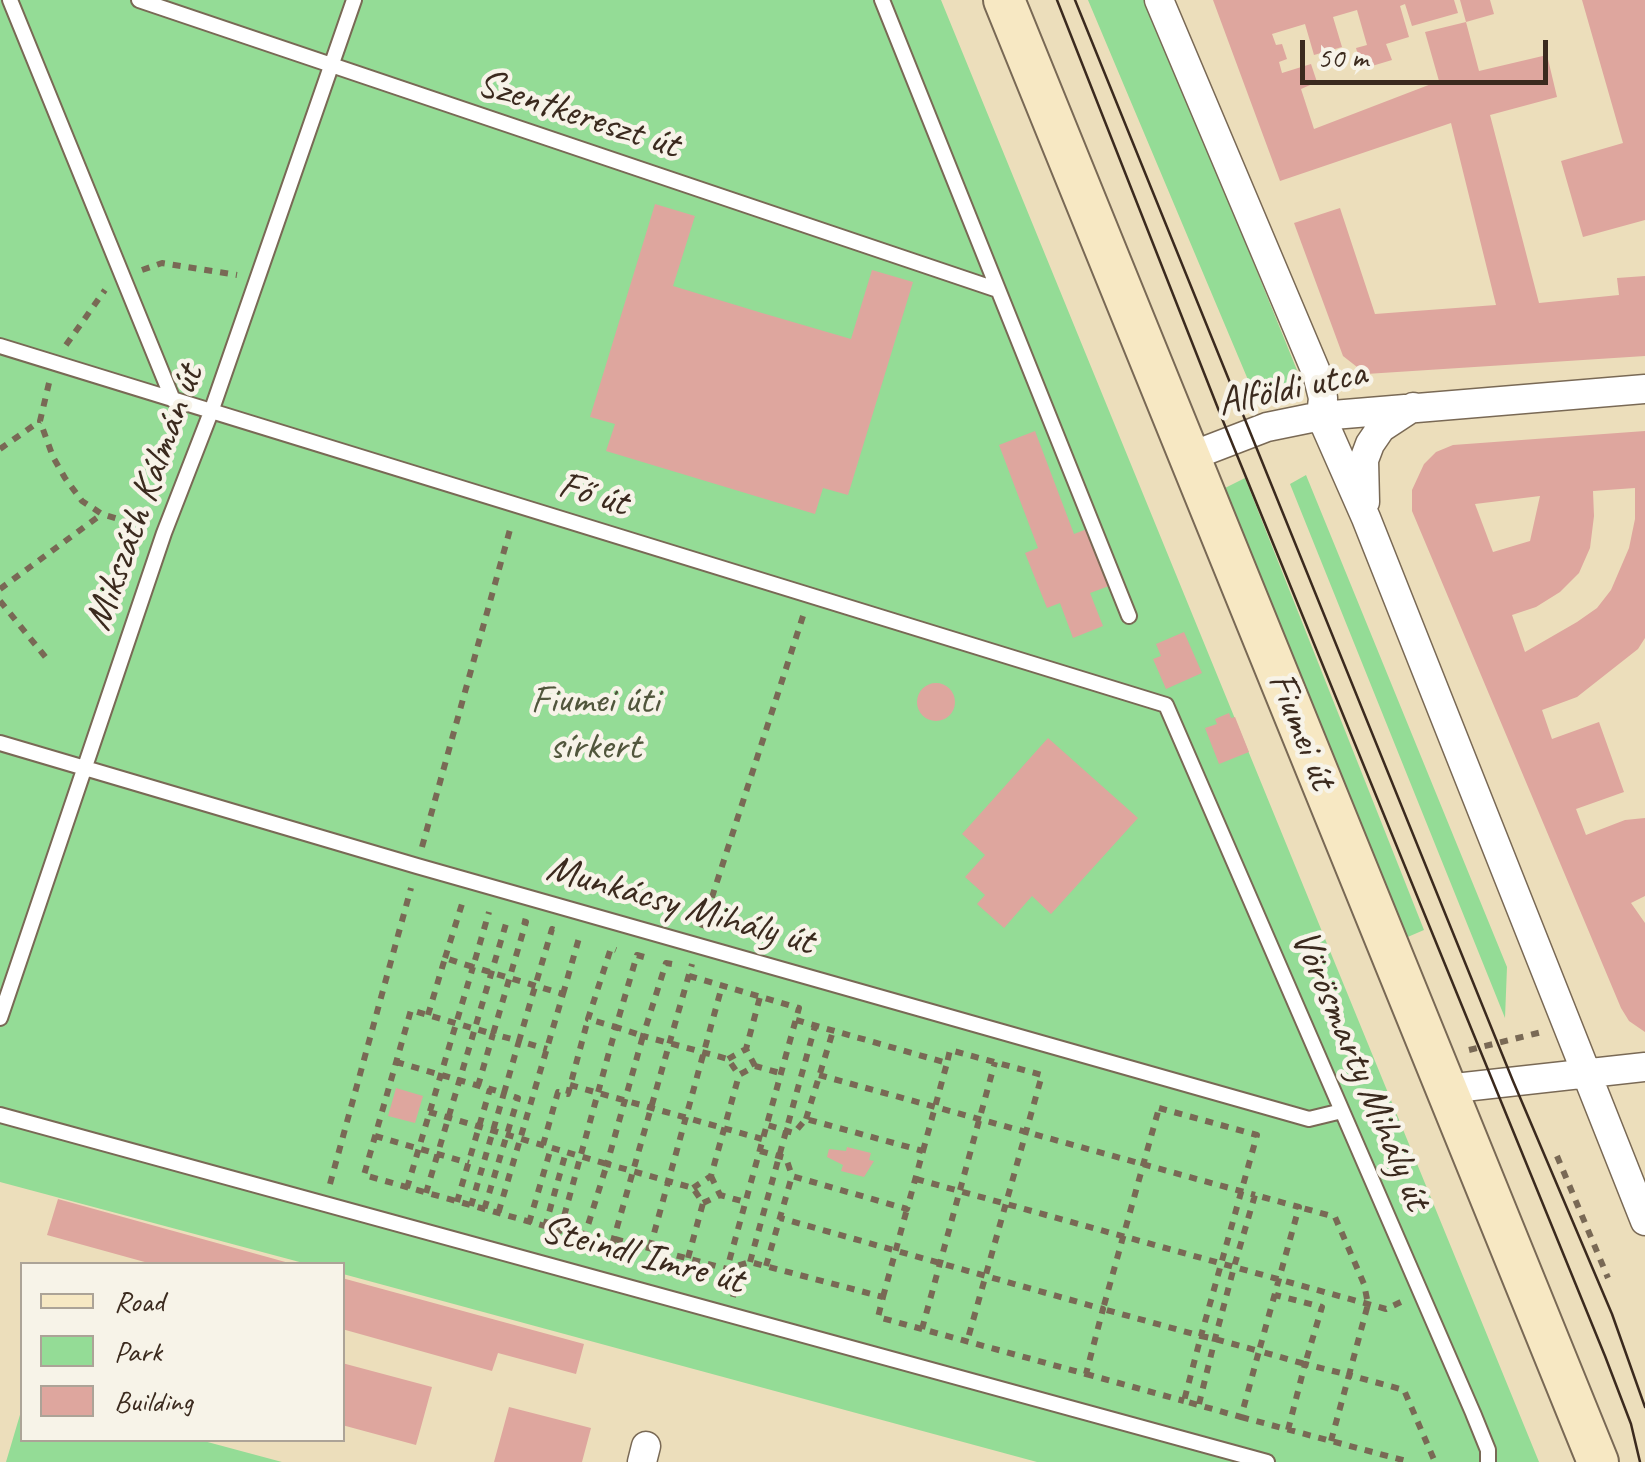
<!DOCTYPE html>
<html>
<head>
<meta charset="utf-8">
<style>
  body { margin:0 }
  #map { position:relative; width:1645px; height:1462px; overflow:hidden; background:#ecdebb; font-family:Caveat,sans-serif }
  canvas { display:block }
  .legend { position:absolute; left:20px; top:1262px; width:325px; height:180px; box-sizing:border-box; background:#f7f3e8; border:2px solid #aca397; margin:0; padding:12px 18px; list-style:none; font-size:30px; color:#3b2a1e }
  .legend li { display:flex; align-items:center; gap:20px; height:50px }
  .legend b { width:50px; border:2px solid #aca397 }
  .scale { position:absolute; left:1300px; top:40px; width:248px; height:45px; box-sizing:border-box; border:5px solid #3b2a1e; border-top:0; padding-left:12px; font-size:30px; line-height:35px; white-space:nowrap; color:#3b2a1e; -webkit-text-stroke:8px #f7f3e8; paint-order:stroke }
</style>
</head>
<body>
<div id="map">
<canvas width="1645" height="1462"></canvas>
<ul class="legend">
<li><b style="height:12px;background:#f7e8c3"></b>Road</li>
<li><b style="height:28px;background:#94dc96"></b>Park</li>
<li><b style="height:28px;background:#dea69e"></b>Building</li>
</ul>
<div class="scale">50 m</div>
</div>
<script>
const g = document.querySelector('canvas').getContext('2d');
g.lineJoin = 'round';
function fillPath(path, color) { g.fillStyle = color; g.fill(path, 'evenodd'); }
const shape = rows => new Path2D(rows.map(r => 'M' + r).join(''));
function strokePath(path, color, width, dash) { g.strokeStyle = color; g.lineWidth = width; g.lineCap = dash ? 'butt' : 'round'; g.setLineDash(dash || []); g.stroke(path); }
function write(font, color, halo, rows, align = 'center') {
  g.font = font + ' Caveat,sans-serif'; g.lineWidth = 9; g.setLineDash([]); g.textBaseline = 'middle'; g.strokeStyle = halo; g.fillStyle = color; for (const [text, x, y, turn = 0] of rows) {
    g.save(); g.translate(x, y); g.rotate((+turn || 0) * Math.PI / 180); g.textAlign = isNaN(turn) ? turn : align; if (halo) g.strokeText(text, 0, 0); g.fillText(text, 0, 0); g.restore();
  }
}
fillPath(shape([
  [0,0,941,0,1539,1462,1037,1462,343,1274,342,1264,307,1264,0,1182],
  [1088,0,1147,0,1301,380,1254,394],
  [1306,475,1507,967,1505,1018,1290,484],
  [1245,478,1424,930,1403,939,1225,488],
  [22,1408,22,1440,200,1440,282,1462,6,1462]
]), '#94dc96');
fillPath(shape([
  [1213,0,1454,0,1458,13,1412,26,1405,4,1400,6,1409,37,1386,44,1392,60,1362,69,1356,48,1367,45,1357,10,1333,17,1342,47,1314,55,1305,24,1272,34,1276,45,1282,44,1287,59,1279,62,1282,73,1311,64,1317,82,1301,89,1314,129,1439,81,1425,32,1466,22,1479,71,1547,55,1557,97,1490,115,1539,303,1619,295,1617,278,1645,276,1645,356,1366,374,1343,356,1294,223,1340,208,1375,314,1496,305,1451,123,1280,181],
  [1460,0,1490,0,1494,14,1466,22],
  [1582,0,1645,0,1645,220,1583,237,1561,161,1623,143],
  [655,204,695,216,673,286,762,313,851,339,872,270,913,282,848,495,823,488,815,514,606,451,615,424,590,417],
  [1035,431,1074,534,1087,529,1109,586,1090,593,1103,626,1073,638,1060,603,1047,608,1025,553,1038,548,999,445],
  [1645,431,1645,638,1638,649,1577,697,1542,710,1552,739,1599,722,1624,792,1576,809,1586,835,1625,820,1645,818,1645,896,1631,903,1645,923,1645,1032,1629,1021,1621,1008,1412,511,1412,490,1424,464,1436,452,1453,445],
  [1635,488,1635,519,1629,548,1611,590,1597,608,1577,622,1525,652,1512,615,1536,607,1560,592,1579,573,1590,548,1594,516,1593,491],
  [1540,496,1530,541,1493,552,1475,504],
  [1184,632,1202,673,1166,689,1153,659,1161,656,1156,644],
  '917 702a19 19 0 1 1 38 0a19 19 0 1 1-38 0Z',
  [1229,713,1231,718,1235,717,1249,752,1219,764,1205,728,1217,724,1215,719],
  [1048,738,1138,818,1051,914,1032,896,1004,928,977,904,985,895,965,877,985,855,962,834],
  [396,1088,423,1096,415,1123,388,1116],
  [847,1147,871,1153,869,1160,874,1161,864,1177,841,1171,843,1165,827,1157,829,1149,846,1151],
  [58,1199,289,1263,289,1264,152,1264,47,1235],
  [342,1278,584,1344,576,1374,498,1353,492,1371,342,1329],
  [342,1363,432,1387,416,1445,342,1425],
  [509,1407,591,1428,582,1462,494,1462]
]), '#dea69e');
const lane = shape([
  [10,0,173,400],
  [139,0,998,290],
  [882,0,1129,616],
  [0,346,1166,705,1473,1413,1488,1450,1488,1462],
  [0,743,417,866,1309,1119,1342,1111],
  [0,1018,164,533,211,412,354,0],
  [0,1115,1267,1462]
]);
const street = shape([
  [1159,0,1317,374,1323,398,1321,416,1366,518,1645,1221],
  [1189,457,1267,427,1321,416,1645,389],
  [1365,502,1364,460,1370,444,1381,428,1413,407],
  [1446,1089,1645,1067],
  [642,1462,646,1446]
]);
const secondary = shape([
  [1004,0,1598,1462]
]);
strokePath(lane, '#796955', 18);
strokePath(street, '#796955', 31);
strokePath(secondary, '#796955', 44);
strokePath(shape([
  [142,270,162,263,237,275],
  [66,345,105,290],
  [49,383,40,421,53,457,65,478,82,501,102,514,144,527],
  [0,449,40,421],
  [0,589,102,514],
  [0,601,47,659],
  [422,847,511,526],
  [522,921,526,922,493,1034,411,1010,364,1175,612,1245],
  [702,928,803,616],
  [644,957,637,955,616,1027,643,1036,607,1164,693,1188,703,1203,688,1258],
  [445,958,462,904],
  [672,964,666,963,643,1036,728,1059,739,1075],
  [689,976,799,1008,727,1269,737,1279,733,1297],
  [563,994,579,938,574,936],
  [428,1015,445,958,473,967,489,912],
  [796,1020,947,1063,950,1050,1042,1075,967,1342],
  [1469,1050,1542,1032],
  [728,1059,746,1049],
  [396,1062,504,1093,519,1041,547,1049],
  [755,1066,746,1049,760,997],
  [819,1075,1255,1195],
  [570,1085,762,1139],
  [478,1086,493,1034,519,1041,552,929,557,931],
  [1159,1108,1257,1135,1201,1336,1103,1309,1159,1108],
  [429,1112,607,1164,584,1238],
  [806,1119,833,1031],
  [375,1136,469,1163],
  [543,1145,558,1092,568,1094,588,1019],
  [760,1151,786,1158,792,1176,907,1209,923,1151,806,1119,794,1133,767,1125],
  [923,1151,947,1063],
  [1557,1156,1608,1278],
  [711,1176,720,1195],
  [916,1179,1386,1309,1401,1302],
  [330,1184,411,888],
  [407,1188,473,967,563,994,498,1214],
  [693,1188,711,1176,739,1075,755,1066,780,1073],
  [426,1193,508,917],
  [457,1202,490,1089],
  [703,1203,720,1195,745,1202],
  [471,1206,504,1093,518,1098,484,1210],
  [529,1223,551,1148],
  [545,1227,566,1152],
  [560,1231,616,1027,588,1019,611,948,616,950],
  [615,1239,727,1269,750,1262,883,1297,878,1317,1086,1374,1103,1309,780,1218],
  [650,1248,722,986],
  [608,1259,692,964],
  [750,1262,815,1026],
  [766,1266,792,1176],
  [883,1297,907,1209],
  [922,1329,995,1062],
  [1086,1374,1184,1401],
  [1199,1404,1215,1339,1234,1267,1255,1195,1299,1207,1259,1351,1215,1339,1201,1336,1184,1401,1241,1417,1259,1351,1305,1364,1322,1307,1275,1295],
  [1241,1417,1410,1462],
  [1288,1430,1305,1364,1349,1375,1368,1304,1364,1284,1335,1217,1299,1207],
  [1331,1441,1349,1375,1404,1390,1435,1462]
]), '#796955', 6, [8, 8]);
strokePath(lane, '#fff', 14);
strokePath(street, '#fff', 28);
strokePath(secondary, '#f7e8c3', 40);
strokePath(shape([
  [1057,0,1221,416,1605,1356,1631,1424,1640,1462],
  [1075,0,1513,1081,1612,1314,1645,1407]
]), '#3b2a1e', 2.5);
write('40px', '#3b2a1e', '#f7f3e8', [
  ["Szentkereszt út",578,115,18],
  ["Alföldi utca",1292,389,-12],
  ["Fő út",593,495,17],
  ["Mikszáth Kálmán út",145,498,-70],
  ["Fiumei út",1301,731,68],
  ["Munkácsy Mihály út",680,906,16],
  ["Vörösmarty Mihály út",1360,1070,67],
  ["Steindl Imre út",642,1256,15]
]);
write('40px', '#51563c', '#f7f3e8', [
  ["Fiumei úti",595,702],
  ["sírkert",595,748]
]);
</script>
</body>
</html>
